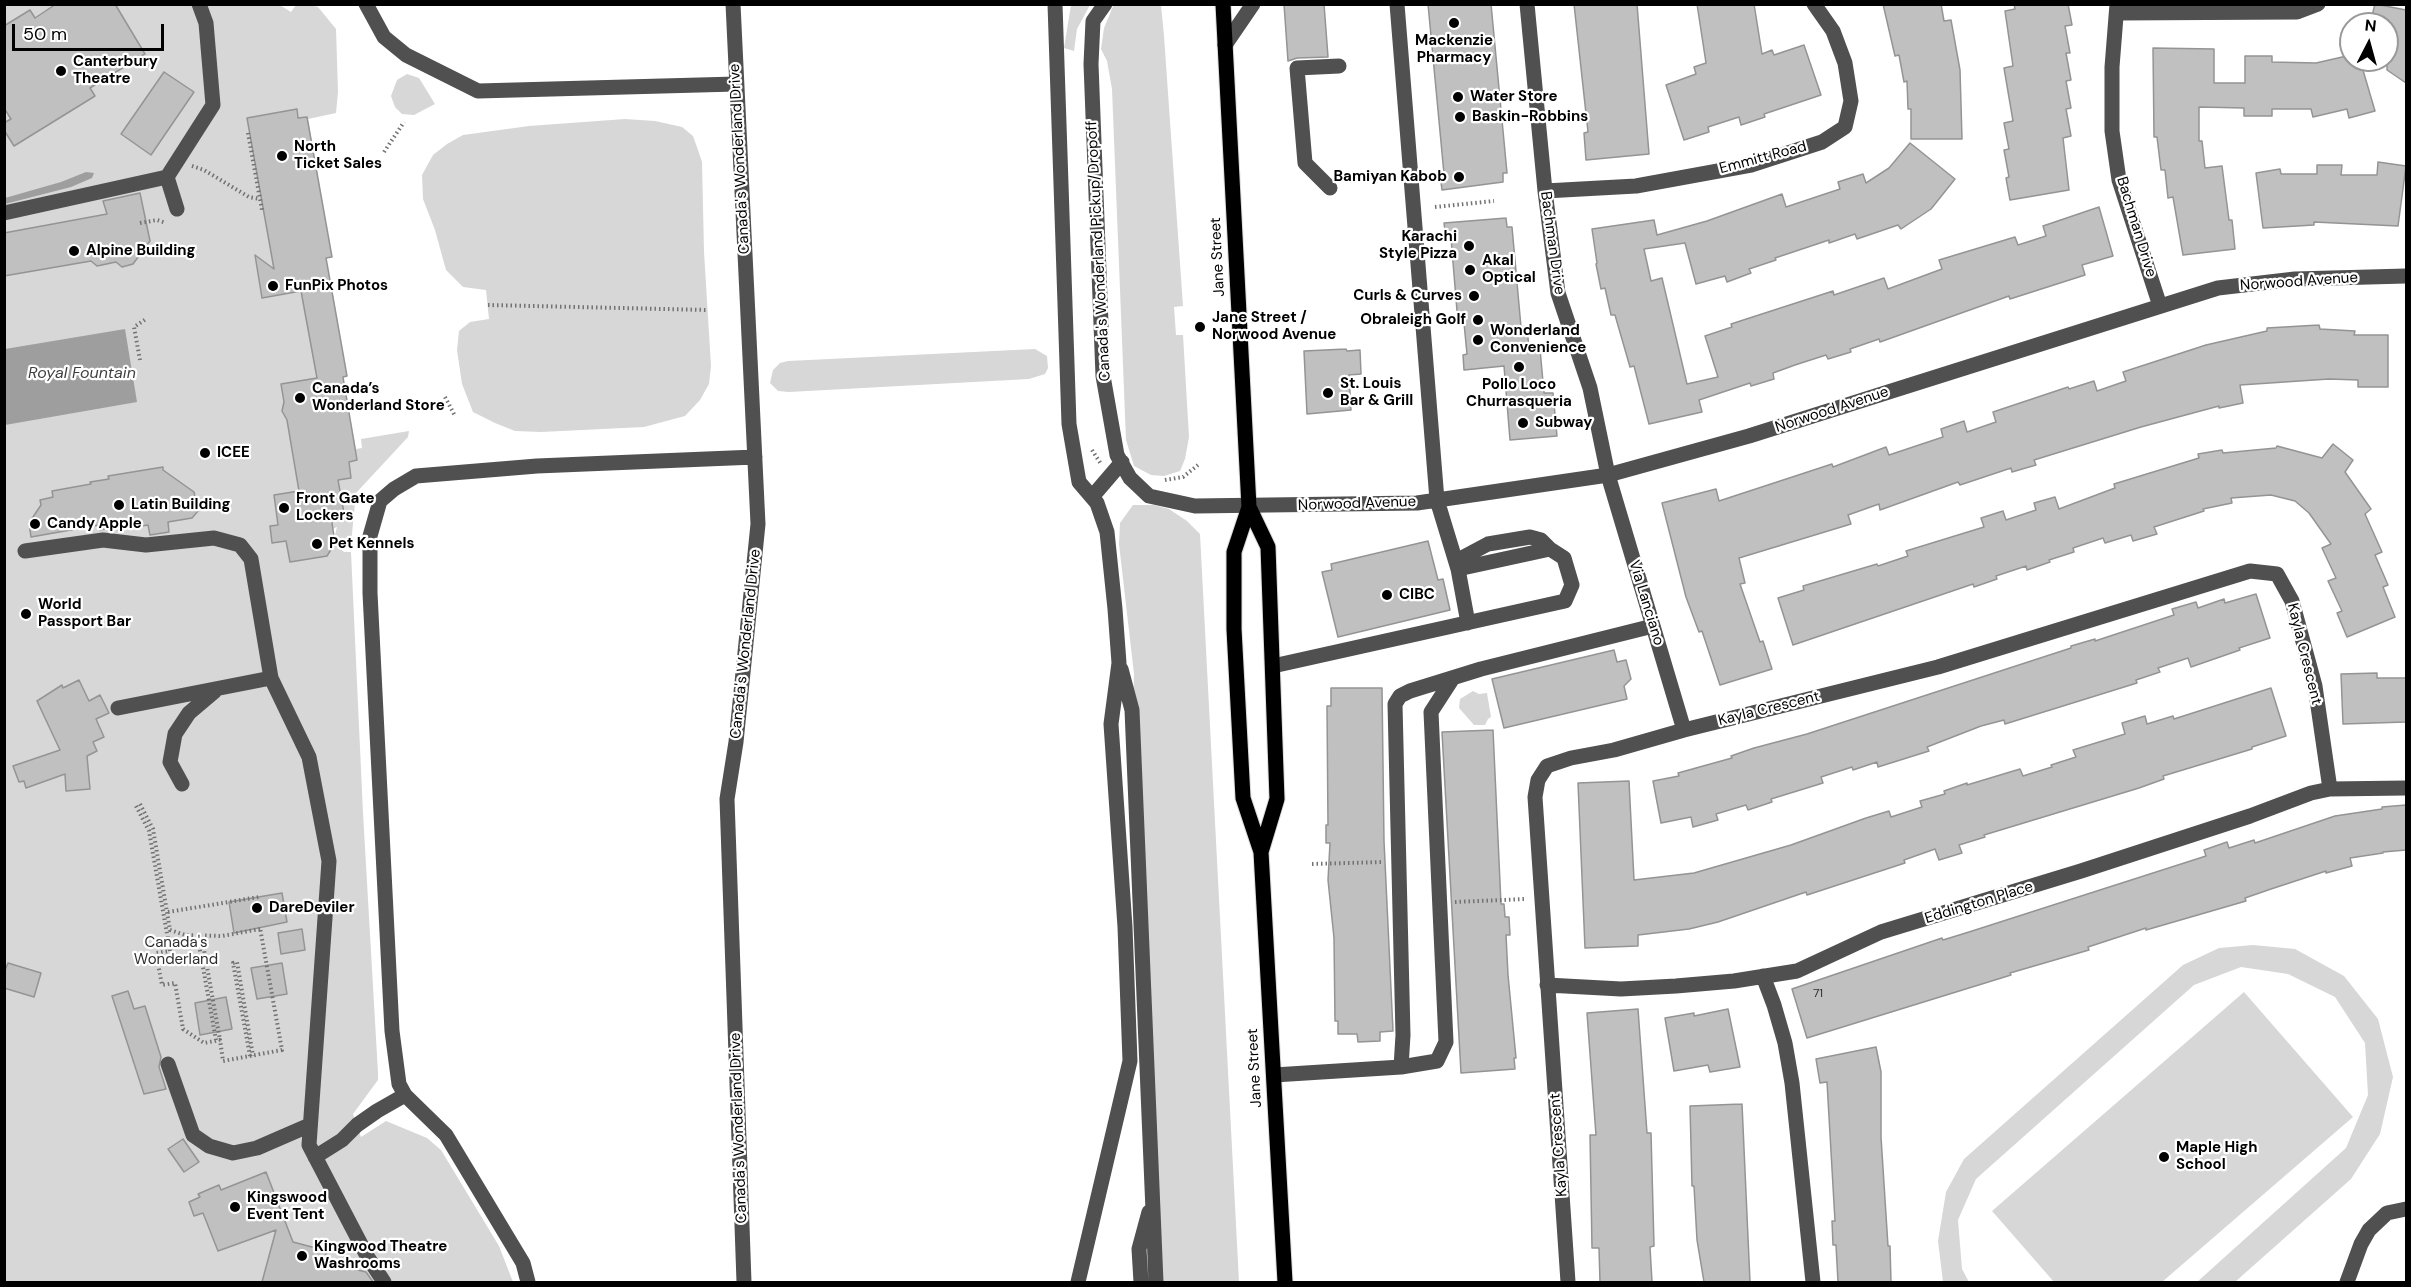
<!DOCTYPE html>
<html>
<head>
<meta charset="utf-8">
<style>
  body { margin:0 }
  #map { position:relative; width:2411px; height:1287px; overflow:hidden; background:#fff; font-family:"DM Sans",sans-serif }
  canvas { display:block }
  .frame { position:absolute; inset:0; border:6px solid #000; pointer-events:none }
  .north { position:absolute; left:2339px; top:12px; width:60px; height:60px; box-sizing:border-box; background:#fff; border:2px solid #999; border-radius:50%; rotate:6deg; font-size:16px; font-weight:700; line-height:24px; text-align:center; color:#000 }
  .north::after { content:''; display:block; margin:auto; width:21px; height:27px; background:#000; clip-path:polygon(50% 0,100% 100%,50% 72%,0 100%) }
  .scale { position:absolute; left:12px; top:24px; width:152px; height:27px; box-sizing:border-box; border:3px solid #000; border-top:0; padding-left:8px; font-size:18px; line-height:21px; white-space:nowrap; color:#000; -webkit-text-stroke:4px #fff; paint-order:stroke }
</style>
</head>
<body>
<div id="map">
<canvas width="2411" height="1287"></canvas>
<div class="frame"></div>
<div class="north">N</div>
<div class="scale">50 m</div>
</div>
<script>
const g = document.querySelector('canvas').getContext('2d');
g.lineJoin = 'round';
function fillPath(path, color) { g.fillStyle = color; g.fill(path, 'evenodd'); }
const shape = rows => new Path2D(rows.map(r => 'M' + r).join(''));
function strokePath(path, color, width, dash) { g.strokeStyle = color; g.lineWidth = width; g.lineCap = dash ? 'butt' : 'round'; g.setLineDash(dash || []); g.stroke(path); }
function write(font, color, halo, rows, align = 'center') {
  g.font = font + ' "DM Sans",sans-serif'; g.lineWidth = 4.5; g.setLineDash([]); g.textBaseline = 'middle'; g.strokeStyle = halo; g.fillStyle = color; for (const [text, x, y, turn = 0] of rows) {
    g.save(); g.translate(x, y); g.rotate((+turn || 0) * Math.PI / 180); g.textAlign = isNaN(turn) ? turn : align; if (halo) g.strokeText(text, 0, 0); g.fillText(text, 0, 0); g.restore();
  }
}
fillPath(shape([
  [278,4,291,12,296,5,310,5,318,7,336,29,338,92,336,113,308,119,332,257,323,259,327,284,331,283,347,376,343,377,356,449,362,448,361,439,409,431,408,437,356,493,351,544,343,544,334,539,337,527,288,548,290,562,327,556,335,543,344,552,351,552,363,813,378,1073,378,1080,353,1114,361,1137,386,1121,427,1138,441,1150,499,1246,513,1282,5,1282,5,5],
  [1114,4,1161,5,1164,36,1183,306,1174,307,1176,335,1183,335,1189,437,1185,459,1180,471,1164,476,1151,475,1134,466,1126,440,1112,89,1107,61,1101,49,1104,28],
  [1071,5,1090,5,1077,29,1074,51,1064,48],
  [407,74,419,78,435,104,414,115,402,114,395,107,391,96,397,80],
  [625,119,655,121,682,127,693,136,698,150,702,162,704,252,711,366,709,384,700,400,685,416,644,427,541,432,515,431,495,423,473,412,462,384,457,350,459,331,470,322,489,319,486,290,463,287,446,270,435,230,423,199,422,175,433,155,447,144,463,135,529,126],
  [1035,349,1047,356,1048,368,1045,374,1029,379,789,392,778,391,770,383,773,370,780,363,788,361],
  [1133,505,1154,505,1169,509,1187,521,1200,534,1239,1282,1160,1282,1133,711,1134,674,1119,544,1120,523],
  [1473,691,1479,694,1487,693,1491,717,1488,719,1485,725,1474,725,1459,708,1460,699],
  [2253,945,2295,949,2344,976,2378,1019,2393,1077,2380,1134,2351,1179,2235,1282,2197,1282,2346,1148,2368,1095,2365,1043,2335,997,2288,974,2241,967,2194,985,1976,1179,1958,1220,1962,1269,1969,1282,1943,1282,1938,1241,1946,1192,1964,1159,2183,965,2219,948],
  [2244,992,2353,1117,2162,1282,2054,1282,1992,1211]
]), '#d7d7d7');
fillPath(shape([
  [86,172,94,173,92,178,71,187,5,204,5,198,61,182],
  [125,329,137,402,5,425,5,349]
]), '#9e9e9e');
const building = shape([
  [56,4,115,4,145,54,90,88,95,96,14,146,4,130,4,123,11,119,4,108,4,26,30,10,35,18,56,4],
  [1284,4,1324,4,1328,57,1297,58,1288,61,1284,4],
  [1428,4,1491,4,1507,173,1503,173,1503,182,1442,190,1440,174,1444,174,1428,4],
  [1574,4,1637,4,1649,154,1586,160,1584,133,1588,132,1574,4],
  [1697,4,1754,4,1762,54,1772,50,1774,55,1804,45,1821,95,1764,114,1765,117,1741,125,1739,117,1708,127,1709,132,1684,140,1666,85,1696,74,1694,67,1706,63,1697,4],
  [1883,4,1941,4,1944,21,1951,20,1960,70,1962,139,1911,139,1911,109,1908,109,1907,81,1904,82,1899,55,1895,56,1883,4],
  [2014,4,2068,4,2072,25,2065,26,2070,53,2066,53,2071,80,2066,81,2071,108,2066,109,2071,136,2063,138,2069,190,2010,200,2006,178,2009,177,2004,150,2009,149,2004,123,2013,121,2004,68,2013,66,2005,11,2015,9,2014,4],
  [2375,4,2406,10,2406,83,2387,70,2387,24,2370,24,2375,4],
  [2153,48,2214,49,2214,83,2245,83,2245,56,2272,56,2272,62,2316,63,2351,55,2351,60,2360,60,2375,111,2349,118,2347,109,2313,117,2311,109,2272,109,2272,116,2244,116,2244,108,2199,107,2199,141,2202,141,2205,168,2222,166,2229,220,2232,220,2235,249,2183,255,2173,197,2168,198,2165,170,2161,170,2157,137,2154,137,2153,48],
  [164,72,194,92,151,155,121,134,164,72],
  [297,109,298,118,307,117,332,257,326,258,347,376,343,377,357,460,349,462,351,478,338,480,344,513,331,516,335,543,327,556,290,562,286,541,272,543,270,526,278,525,274,495,299,491,287,420,282,411,284,402,281,384,317,378,301,291,262,298,255,255,274,269,247,118,297,109],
  [1910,143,1955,179,1931,209,1901,229,1898,225,1857,239,1855,234,1829,243,1829,240,1775,258,1776,260,1749,269,1751,273,1727,282,1725,276,1696,284,1685,243,1644,249,1651,281,1662,278,1687,384,1718,377,1705,336,1732,327,1731,324,1833,291,1834,295,1884,278,1888,289,1942,269,1939,260,2015,237,2018,245,2046,236,2043,226,2099,207,2113,256,2082,265,2085,275,2010,299,2009,296,1880,342,1879,339,1850,349,1851,352,1828,359,1826,355,1795,365,1773,373,1774,379,1751,386,1750,383,1699,400,1702,412,1649,424,1634,366,1630,367,1615,315,1611,315,1605,288,1601,289,1596,264,1597,263,1592,229,1654,220,1657,235,1707,221,1782,194,1786,207,1840,189,1838,182,1863,174,1866,183,1889,168,1910,143],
  [2378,162,2406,166,2398,226,2314,222,2314,225,2263,228,2256,173,2280,169,2281,174,2317,174,2317,165,2342,165,2341,175,2377,175,2378,162],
  [140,193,150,241,133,264,122,267,116,262,97,266,91,261,4,276,4,233,107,214,103,201,140,193],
  [1506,218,1507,227,1512,227,1521,327,1527,326,1529,350,1540,349,1544,393,1553,393,1557,436,1510,440,1504,366,1464,370,1463,355,1467,354,1464,323,1458,323,1451,238,1446,238,1444,223,1506,218],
  [2319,325,2320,329,2355,331,2354,335,2388,335,2388,387,2358,387,2358,380,2329,379,2240,385,2243,403,2219,408,2219,406,2141,427,2034,460,2036,465,2012,472,2011,468,1960,485,1958,482,1880,510,1879,504,1848,515,1851,524,1739,558,1745,583,1740,584,1760,642,1763,641,1772,669,1720,685,1702,631,1699,632,1686,597,1662,503,1716,489,1719,501,1832,464,1833,467,1886,447,1889,455,1943,437,1941,429,1964,421,1967,432,1996,422,1993,412,2068,387,2069,389,2094,381,2097,391,2126,381,2123,372,2206,345,2267,331,2267,328,2319,325],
  [1346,349,1347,351,1360,350,1361,374,1349,375,1351,410,1307,414,1304,351,1346,349],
  [2333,444,2353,460,2345,472,2371,509,2365,514,2382,552,2375,555,2388,585,2383,587,2395,617,2347,637,2337,613,2342,611,2328,581,2336,578,2322,548,2331,544,2309,513,2295,501,2271,495,2231,498,2232,503,2203,509,2204,511,2154,527,2157,534,2133,541,2131,535,2105,543,2103,538,2073,548,2074,552,2049,560,2050,562,2027,570,2026,566,1996,576,1997,579,1974,587,1973,584,1793,645,1778,598,1804,590,1803,586,1877,564,1878,566,1908,556,1906,551,1984,527,1981,518,2003,511,2006,520,2036,510,2034,503,2055,497,2059,509,2115,488,2114,484,2199,458,2198,454,2222,450,2223,453,2276,448,2277,446,2322,458,2333,444],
  [163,467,163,470,194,492,198,511,192,518,168,522,169,532,150,535,148,525,117,530,116,527,100,530,99,525,31,537,29,523,41,505,40,500,53,497,52,491,91,484,90,482,109,479,108,476,163,467],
  [1428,541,1438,580,1443,579,1450,610,1338,637,1322,572,1332,570,1331,564,1428,541],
  [2256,594,2270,638,2239,648,2240,650,2191,667,2188,658,2158,668,2160,672,2136,680,2137,683,2005,724,2004,720,1981,726,1927,747,1929,751,1878,767,1877,762,1853,770,1852,767,1821,777,1823,783,1771,799,1772,802,1748,810,1746,805,1716,814,1718,820,1693,827,1691,817,1661,823,1653,781,1679,776,1678,773,1732,758,1731,756,1754,748,1807,734,2071,648,2071,646,2095,639,2095,641,2174,615,2172,609,2196,602,2198,608,2224,599,2225,603,2256,594],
  [1614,650,1617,662,1626,660,1631,679,1624,686,1627,699,1504,728,1492,679,1614,650],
  [2377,673,2377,678,2406,678,2406,722,2343,724,2341,674,2377,673],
  [79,680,89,701,100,695,109,713,96,719,104,737,93,742,97,751,87,756,90,789,66,791,65,774,26,788,24,781,19,782,13,766,60,750,37,701,62,685,63,688,79,680],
  [1331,688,1382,688,1384,841,1393,1031,1380,1032,1380,1041,1358,1042,1357,1034,1338,1034,1338,1021,1335,1021,1334,938,1328,880,1330,843,1326,843,1326,825,1328,825,1327,706,1331,706,1331,688],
  [2271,688,2286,736,2252,747,2252,749,2163,776,2164,779,2139,788,1984,835,1985,837,1959,845,1962,853,1939,860,1935,849,1904,860,1905,863,1807,895,1806,892,1718,922,1689,929,1638,935,1638,946,1585,948,1578,783,1629,781,1634,880,1694,873,1791,845,1866,818,1889,811,1891,817,1922,807,1920,801,1945,794,1944,791,1967,783,1967,785,2020,769,2023,776,2052,767,2051,765,2076,757,2073,750,2125,734,2122,723,2145,716,2147,724,2173,716,2174,719,2271,688],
  [1493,730,1501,904,1504,904,1505,917,1509,917,1510,935,1506,935,1508,975,1516,1058,1514,1058,1515,1069,1461,1073,1442,732,1493,730],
  [2406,805,2406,850,2383,852,2383,853,2350,858,2352,866,2326,873,2326,871,2271,889,2245,898,2246,901,2146,930,2146,928,2088,947,2089,950,2010,973,2011,975,1807,1038,1792,989,1942,938,1943,940,1969,932,2206,856,2204,850,2227,842,2229,848,2254,840,2255,843,2335,816,2382,809,2382,807,2406,805],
  [282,893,287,922,234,933,229,902,282,893],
  [302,929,305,950,281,954,278,933,302,929],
  [8,963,41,973,34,997,4,988,4,973,8,963],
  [282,963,287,994,257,999,251,968,282,963],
  [128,991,134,1009,145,1006,161,1057,159,1067,166,1089,144,1094,112,996,128,991],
  [226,997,232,1029,200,1035,195,1003,226,997],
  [1638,1009,1647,1133,1651,1133,1654,1246,1650,1247,1652,1282,1600,1282,1599,1248,1592,1248,1590,1135,1596,1135,1587,1013,1638,1009],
  [1728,1009,1740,1067,1710,1072,1708,1065,1674,1071,1665,1018,1694,1013,1694,1016,1728,1009],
  [1876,1047,1881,1072,1881,1137,1888,1246,1890,1246,1891,1282,1838,1282,1836,1245,1833,1245,1832,1221,1835,1221,1827,1082,1820,1083,1816,1059,1876,1047],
  [1742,1104,1750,1282,1704,1282,1697,1240,1694,1186,1692,1186,1690,1106,1742,1104],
  [183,1139,199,1162,184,1172,168,1149,183,1139],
  [266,1172,293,1242,327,1251,324,1262,366,1272,373,1282,262,1282,276,1230,218,1251,203,1213,194,1216,189,1202,200,1197,198,1194,219,1185,221,1190,266,1172]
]);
fillPath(building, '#c0c0c0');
strokePath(building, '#949494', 1.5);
const major = shape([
  [1223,4,1249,507,1234,552,1234,629,1243,798,1261,852,1285,1282],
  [1249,507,1268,547,1277,799,1261,852]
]);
strokePath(major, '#dbdbdb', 17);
strokePath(shape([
  [248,133,262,210],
  [384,152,404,122],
  [192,166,204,170,249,197,260,199],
  [1435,207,1494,201],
  [140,223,157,220,166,223],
  [488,305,708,310],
  [140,360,134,327,146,319],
  [445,397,455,416],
  [1092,450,1101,464],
  [1165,480,1183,477,1198,465],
  [140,804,153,829,170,930,185,935,222,936,260,929],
  [136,806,149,831,170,951,156,953,162,985,175,983,183,1029,204,1043,220,1040,223,1061,282,1050,260,928],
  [1312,864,1384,862],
  [1455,902,1525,899],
  [168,912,259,897],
  [216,1040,199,945,203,944,220,1040],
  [250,1056,233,963,237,962,253,1056]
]), '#727272', 4, [1.5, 3]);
strokePath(shape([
  [366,4,384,37,406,55,478,91,736,84],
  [733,4,758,524,736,742,727,799,744,1282],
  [1055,4,1069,424,1079,482,1097,503,1107,532,1115,609,1119,663,1111,724,1125,927,1130,1061,1078,1282],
  [1105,4,1093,21,1091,64,1103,376,1117,455,1130,478,1149,496,1195,506,1417,503,1608,475,1749,436,2218,288,2295,279,2406,276],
  [1397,4,1437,500,1458,569],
  [1527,4,1545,191,1558,293,1590,388,1608,475,1684,730],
  [2117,4,2112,67,2112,131,2119,180,2160,306],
  [2117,13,2297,12,2318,4],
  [1225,45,1253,4],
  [1330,188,1305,163,1297,68,1339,66],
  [1545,191,1636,186,1751,165,1822,142,1845,127,1851,101,1845,63,1833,31,1814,4],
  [177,209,167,177,213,105,206,23,199,4],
  [4,213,167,177],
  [1092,497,1122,462],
  [25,551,103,540,146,545,214,538,240,545,251,559,271,678,309,757,329,861,309,1145,367,1256,384,1282],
  [1456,561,1488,544,1530,537,1541,540,1550,549],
  [1273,666,1565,601,1572,585,1564,558,1550,549,1458,569,1468,623],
  [1121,669,1132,710,1156,1282],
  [118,708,271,678],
  [182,784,170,762,175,734,189,713,215,691],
  [1763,976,1774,1005,1785,1043,1792,1083,1813,1282],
  [1547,985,1621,989,1676,986,1734,981,1797,971,1881,932,2081,871,2250,816,2311,793,2330,789,2406,788],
  [168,1064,193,1135,209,1146,233,1153,257,1148,310,1125],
  [1401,1067,1403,1035,1395,704,1400,696,1410,691,1481,669,1653,626],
  [1274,1075,1401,1067,1437,1061,1446,1042,1431,712,1453,678],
  [315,1157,342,1140,357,1125,377,1111,405,1095],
  [528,1282,523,1263,446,1135,405,1095,399,1084,392,1031,370,593,370,536,380,501,394,489,416,476,537,466,755,457],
  [1141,1282,1139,1249,1149,1212],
  [1568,1282,1535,797,1538,780,1547,766,1571,758,1614,750,1684,730,1938,667,2250,571,2277,574,2292,601,2315,686,2330,789],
  [2347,1282,2361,1244,2369,1230,2387,1213,2406,1209]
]), '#505050', 15);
strokePath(major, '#000', 15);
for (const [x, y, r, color] of [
  [1454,23,6,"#000"],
  [61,71,6,"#000"],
  [1458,97,6,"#000"],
  [1460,117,6,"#000"],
  [282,156,6,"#000"],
  [1459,177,6,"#000"],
  [1469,246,6,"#000"],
  [74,251,6,"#000"],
  [1470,270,6,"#000"],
  [273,286,6,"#000"],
  [1474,296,6,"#000"],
  [1478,320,6,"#000"],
  [1200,327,6,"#000"],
  [1478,340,6,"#000"],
  [1519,367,6,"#000"],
  [1328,393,6,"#000"],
  [300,398,6,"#000"],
  [1523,423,6,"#000"],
  [205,453,6,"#000"],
  [119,505,6,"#000"],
  [284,508,6,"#000"],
  [35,524,6,"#000"],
  [317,544,6,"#000"],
  [1387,595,6,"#000"],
  [26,614,6,"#000"],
  [257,908,6,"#000"],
  [2164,1157,6,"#000"],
  [235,1207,6,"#000"],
  [302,1256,6,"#000"]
]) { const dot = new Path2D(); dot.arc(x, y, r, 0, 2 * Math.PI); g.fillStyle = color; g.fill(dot); strokePath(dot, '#fff', 2); }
write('12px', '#303030', null, [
  ["71",1818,994]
]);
write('bold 15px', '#000', '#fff', [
  ["Mackenzie",1454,41,"center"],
  ["Pharmacy",1454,58,"center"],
  ["Canterbury",73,62],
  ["Theatre",73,79],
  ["Water Store",1470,97],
  ["Baskin-Robbins",1472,117],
  ["North",294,147],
  ["Ticket Sales",294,164],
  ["Bamiyan Kabob",1447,177,"right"],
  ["Karachi",1457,237,"right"],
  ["Style Pizza",1457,254,"right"],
  ["Alpine Building",86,251],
  ["Akal",1482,261],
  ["Optical",1482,278],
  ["FunPix Photos",285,286],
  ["Curls & Curves",1462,296,"right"],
  ["Jane Street /",1212,318],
  ["Norwood Avenue",1212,335],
  ["Obraleigh Golf",1466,320,"right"],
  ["Wonderland",1490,331],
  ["Convenience",1490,348],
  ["St. Louis",1340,384],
  ["Bar & Grill",1340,401],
  ["Pollo Loco",1519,385,"center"],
  ["Churrasqueria",1519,402,"center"],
  ["Canada’s",312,389],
  ["Wonderland Store",312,406],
  ["Subway",1535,423],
  ["ICEE",217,453],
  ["Front Gate",296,499],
  ["Lockers",296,516],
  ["Latin Building",131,505],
  ["Candy Apple",47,524],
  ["Pet Kennels",329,544],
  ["CIBC",1399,595],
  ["World",38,605],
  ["Passport Bar",38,622],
  ["DareDeviler",269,908],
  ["Maple High",2176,1148],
  ["School",2176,1165],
  ["Kingswood",247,1198],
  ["Event Tent",247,1215],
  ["Kingwood Theatre",314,1247],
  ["Washrooms",314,1264]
], 'left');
write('15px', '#000', '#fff', [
  ["Emmitt Road",1763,158,-15],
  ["Canada's Wonderland Drive",740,159,-93],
  ["Bachman Drive",2136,227,73],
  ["Bachman Drive",1552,243,82],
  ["Canada's Wonderland Pickup/Dropoff",1099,251,-93],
  ["Jane Street",1218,257,-93],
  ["Norwood Avenue",2299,282,-4],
  ["Norwood Avenue",1832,410,-18],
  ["Norwood Avenue",1357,504,-2],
  ["Via Lanciano",1646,603,73],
  ["Canada's Wonderland Drive",746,644,-84],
  ["Kayla Crescent",2304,654,76],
  ["Kayla Crescent",1769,709,-14],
  ["Eddington Place",1979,903,-17],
  ["Jane Street",1255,1068,-93],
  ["Canada's Wonderland Drive",739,1128,-92],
  ["Kayla Crescent",1559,1145,-94]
]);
write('15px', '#2e2e2e', '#fff', [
  ["Canada's",176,943],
  ["Wonderland",176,960]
]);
write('italic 16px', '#3f3f3f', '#fff', [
  ["Royal Fountain",82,374]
]);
</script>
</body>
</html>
